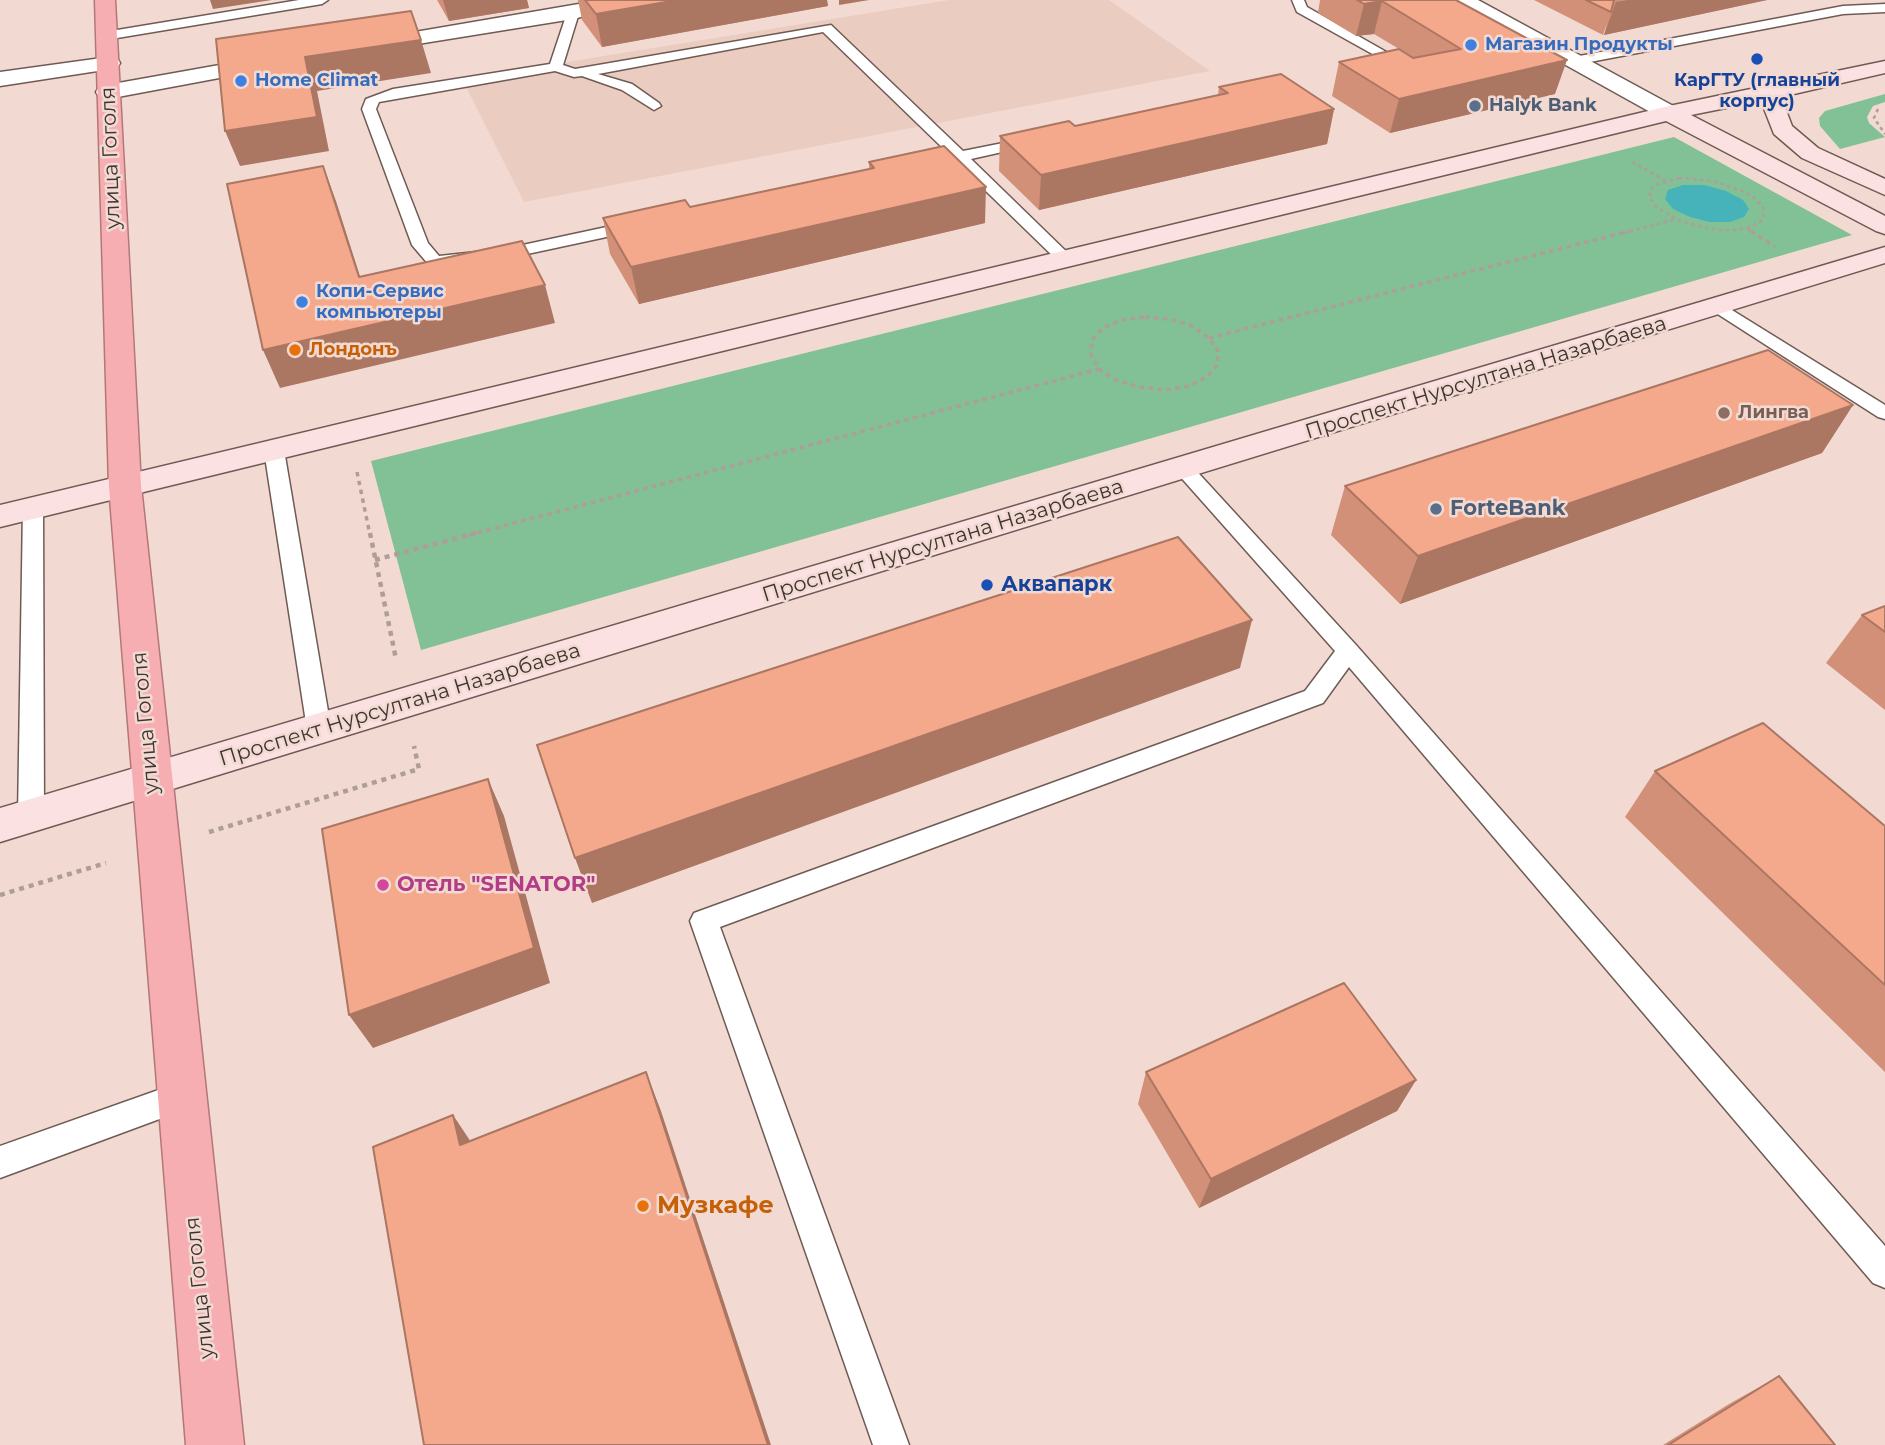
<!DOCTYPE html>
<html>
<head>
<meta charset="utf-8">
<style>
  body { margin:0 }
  canvas { display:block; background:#f2dad2 }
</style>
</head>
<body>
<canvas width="1885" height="1445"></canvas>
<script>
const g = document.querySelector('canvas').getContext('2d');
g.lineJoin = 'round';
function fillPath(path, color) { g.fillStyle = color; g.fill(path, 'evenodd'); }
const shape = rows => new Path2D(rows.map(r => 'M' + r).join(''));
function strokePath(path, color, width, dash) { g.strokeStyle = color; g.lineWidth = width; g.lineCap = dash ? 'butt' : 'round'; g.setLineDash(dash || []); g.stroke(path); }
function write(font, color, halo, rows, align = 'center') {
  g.font = font + ' Montserrat,sans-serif'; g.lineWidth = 5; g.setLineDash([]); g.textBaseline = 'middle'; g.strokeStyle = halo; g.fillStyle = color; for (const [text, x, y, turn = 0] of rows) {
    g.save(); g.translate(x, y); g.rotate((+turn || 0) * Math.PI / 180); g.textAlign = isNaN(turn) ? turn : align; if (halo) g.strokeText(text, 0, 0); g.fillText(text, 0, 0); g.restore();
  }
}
fillPath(shape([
  [949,0,1109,0,1210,71,524,202,462,79]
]), '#ebccc0');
fillPath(shape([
  [1885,94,1885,102,1873,106,1867,117,1869,123,1885,137,1840,149,1820,126,1819,118,1825,111],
  [1674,137,1852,235,421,650,371,461]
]), '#82c095');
fillPath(shape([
  [1683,185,1704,185,1726,191,1743,200,1749,209,1744,217,1730,222,1710,222,1690,217,1673,209,1665,199,1668,190]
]), '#46b3bb');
const service = shape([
  [299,0,328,0,322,4,105,40,98,36,105,32,299,0],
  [1292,0,1304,0,1307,7,1397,58,1395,61,1385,61,1297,12,1292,0],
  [1885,4,1885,12,1843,14,1574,65,1567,61,1574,57,1843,6,1885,4],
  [573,9,579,13,563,65,575,69,831,25,963,151,1033,137,1038,138,1040,141,1038,144,971,159,1074,259,1072,263,1060,263,956,162,925,169,920,167,917,164,920,161,949,154,823,32,598,74,632,84,659,103,661,106,654,110,622,90,582,76,574,77,555,71,379,102,376,109,428,243,439,256,504,249,639,220,647,225,639,230,504,259,429,265,412,245,362,109,366,99,393,89,550,64,567,13,573,9],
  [1719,302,1885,405,1885,419,1878,417,1713,311,1710,307,1713,303,1719,302],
  [274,444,281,446,284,450,331,729,328,736,319,738,310,736,307,729,264,450,267,446,274,444],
  [1184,463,1191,465,1356,645,1885,1246,1885,1288,1873,1283,1349,667,1323,703,720,927,909,1445,873,1445,690,921,694,913,1305,691,1335,651,1177,473,1174,469,1177,465,1184,463],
  [33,501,40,503,43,508,44,816,40,823,31,826,22,823,18,816,23,508,26,503,33,501],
  [181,1082,192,1087,196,1097,192,1107,0,1178,0,1146,181,1082]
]);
const minor = shape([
  [602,0,636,0,633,4,573,19,368,52,361,50,358,46,361,42,368,40,602,0],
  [270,56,278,57,281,62,278,67,107,99,99,97,96,92,99,87,107,85,270,56],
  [109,57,117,58,120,63,117,68,0,86,0,72,109,57]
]);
const tertiary = shape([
  [1453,0,1478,0,1677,108,1680,113,1677,118,1661,118,1456,4,1453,0]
]);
const secondary = shape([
  [1885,61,1885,73,1781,97,1792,126,1818,148,1885,179,1885,195,1802,158,1774,134,1761,101,1691,115,1885,216,1885,234,1876,231,1666,121,0,527,0,505,1669,106,1885,61],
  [1885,247,1885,263,0,842,0,808,1885,247]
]);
const trunk = shape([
  [95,0,115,0,141,486,244,1445,186,1445,109,486,95,0]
]);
strokePath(service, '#6f5b54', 3);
strokePath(minor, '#6f5b54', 3);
strokePath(tertiary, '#6f5b54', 3);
strokePath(secondary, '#6f5b54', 3);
strokePath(trunk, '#b47778', 3);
strokePath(shape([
  [1878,109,1874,118,1885,134],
  [1632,162,1665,180],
  [1679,178,1713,181,1745,192,1756,199,1763,208,1764,216,1760,222,1750,227,1736,230,1718,230,1682,222,1656,207,1650,198,1650,191,1655,185,1679,178],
  [1748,229,1753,233],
  [1623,233,1677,219]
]), '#af9d97', 2.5, [3.5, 3.5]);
strokePath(shape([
  [1751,231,1775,247],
  [1145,317,1170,319,1192,326,1209,338,1218,351,1217,365,1207,377,1189,386,1165,390,1139,387,1116,380,1099,369,1091,355,1092,340,1103,328,1122,320,1145,317],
  [1209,338,1630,231],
  [357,472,370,535],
  [469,535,1099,369]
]), '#af9d97', 3.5, [4.5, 4.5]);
strokePath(shape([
  [370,533,396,659],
  [375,560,476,533],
  [209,832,419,769,414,746],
  [0,895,106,863]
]), '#af9d97', 4.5, [5, 5]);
fillPath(service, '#fff');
fillPath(minor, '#fff');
fillPath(tertiary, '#fff');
fillPath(secondary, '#fce1e2');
fillPath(trunk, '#f6aeb2');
fillPath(shape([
  [437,0,527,0,529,8,449,21],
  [578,0,827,0,828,6,602,47,582,20],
  [1320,0,1456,0,1555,94,1390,133,1332,96,1339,62,1404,52,1374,34,1356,36,1318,13],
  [1534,0,1767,0,1604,35,1607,23,1603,35],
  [1219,87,1334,109,1327,144,1039,210,999,171,1000,136,1075,126,1218,95],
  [869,162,985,223,639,304,610,254,603,218,690,207,869,169],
  [1853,405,1822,453,1400,604,1331,535,1345,486],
  [1885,606,1885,710,1826,663,1862,615],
  [1655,771,1885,826,1885,1072,1625,817],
  [1146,1072,1416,1080,1397,1111,1199,1208,1138,1104],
  [1779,1376,1835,1445,1663,1445,1729,1404]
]), '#d29078');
fillPath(shape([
  [210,0,272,0,213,9],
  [443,0,527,0,529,8,449,21],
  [678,0,827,0,828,6,602,47,596,14],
  [839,0,869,0,839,5],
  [1628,0,1767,0,1604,35,1616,2],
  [1382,1,1374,34,1356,36,1364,4],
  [421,40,431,73,317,91,329,151,240,166,225,131,305,57],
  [1567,60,1555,94,1390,133,1399,99],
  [1334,109,1327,144,1039,210,1041,175],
  [323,166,336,201,372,314,359,277],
  [986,187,985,223,639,304,631,267],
  [545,285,555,323,280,388,263,350],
  [1853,405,1822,453,1400,604,1418,556],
  [1252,620,1240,668,592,903,575,858],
  [488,779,504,816,550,983,373,1048,349,1015],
  [646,1072,661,1111,771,1445,768,1445],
  [1416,1080,1397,1111,1199,1208,1211,1179],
  [453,1115,479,1154,460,1145]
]), '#ab7662');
const building = shape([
  [585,0,678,0,596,14,585,0],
  [1357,0,1456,0,1567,60,1399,99,1339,62,1399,49,1413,58,1461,49,1382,1,1364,4,1357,0],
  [1586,0,1614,0,1611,12,1586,0],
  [411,11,421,40,305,57,317,117,225,131,216,39,411,11],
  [1281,74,1334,109,1041,175,1000,136,1069,121,1075,126,1228,93,1219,87,1281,74],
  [944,146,986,187,631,267,603,218,685,200,690,207,874,168,869,162,944,146],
  [323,166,359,277,522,241,545,285,263,350,227,184,323,166],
  [1768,350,1853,405,1418,556,1345,486,1768,350],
  [1178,537,1252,620,575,858,537,745,1178,537],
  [1885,606,1885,632,1862,615,1885,606],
  [1763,723,1885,826,1885,985,1655,771,1763,723],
  [488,779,534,948,349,1015,322,829,488,779],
  [1344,983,1416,1080,1211,1179,1146,1072,1344,983],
  [646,1072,768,1445,424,1445,373,1147,453,1115,460,1145,646,1072],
  [1779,1376,1835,1445,1668,1445,1779,1376]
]);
fillPath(building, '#f4a88c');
strokePath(building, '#ab7662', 2);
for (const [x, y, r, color] of [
  [1471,45,7,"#3f7fe0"],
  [1757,59,7,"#1a4fb4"],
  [241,81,7,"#3f7fe0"],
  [1475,106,7,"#5c6f8a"],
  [302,302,7,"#3f7fe0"],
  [295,350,7,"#e8710a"],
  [1724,413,7,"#8d6e63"],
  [1436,509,7,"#5c6f8a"],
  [987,585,7,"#1a4fb4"],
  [383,885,7,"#d1479c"],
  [643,1206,7,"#e8710a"]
]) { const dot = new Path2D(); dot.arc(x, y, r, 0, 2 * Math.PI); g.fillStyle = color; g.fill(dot); strokePath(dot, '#f2dad2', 2.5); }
write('bold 18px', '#366cbe', '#f2dad2', [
  ["Магазин Продукты",1485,45],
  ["Home Climat",255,81],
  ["Копи-Сервис",316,292],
  ["компьютеры",316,313]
], 'left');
write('bold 18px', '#164399', '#f2dad2', [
  ["КарГТУ (главный",1757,81],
  ["корпус)",1757,102]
]);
write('bold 18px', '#4e5e75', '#f2dad2', [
  ["Halyk Bank",1489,106]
], 'left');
write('bold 18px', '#c56008', '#f2dad2', [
  ["Лондонъ",309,350]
], 'left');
write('bold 18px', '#785e54', '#f2dad2', [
  ["Лингва",1738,413]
], 'left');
write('21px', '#3e3532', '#f2dad2', [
  ["улица Гоголя",111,158,-92],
  ["Проспект Нурсултана Назарбаева",1486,378,-17],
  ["Проспект Нурсултана Назарбаева",943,541,-17],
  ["Проспект Нурсултана Назарбаева",400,705,-17],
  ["улица Гоголя",146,723,-95],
  ["улица Гоголя",200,1288,-96]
]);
write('bold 21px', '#4e5e75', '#f2dad2', [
  ["ForteBank",1450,509]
], 'left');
write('bold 21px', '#164399', '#f2dad2', [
  ["Аквапарк",1001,585]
], 'left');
write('bold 21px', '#b23c85', '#f2dad2', [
  ["Отель \"SENATOR\"",397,885]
], 'left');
write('bold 24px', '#c56008', '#f2dad2', [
  ["Музкафе",657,1206]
], 'left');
</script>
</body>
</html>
